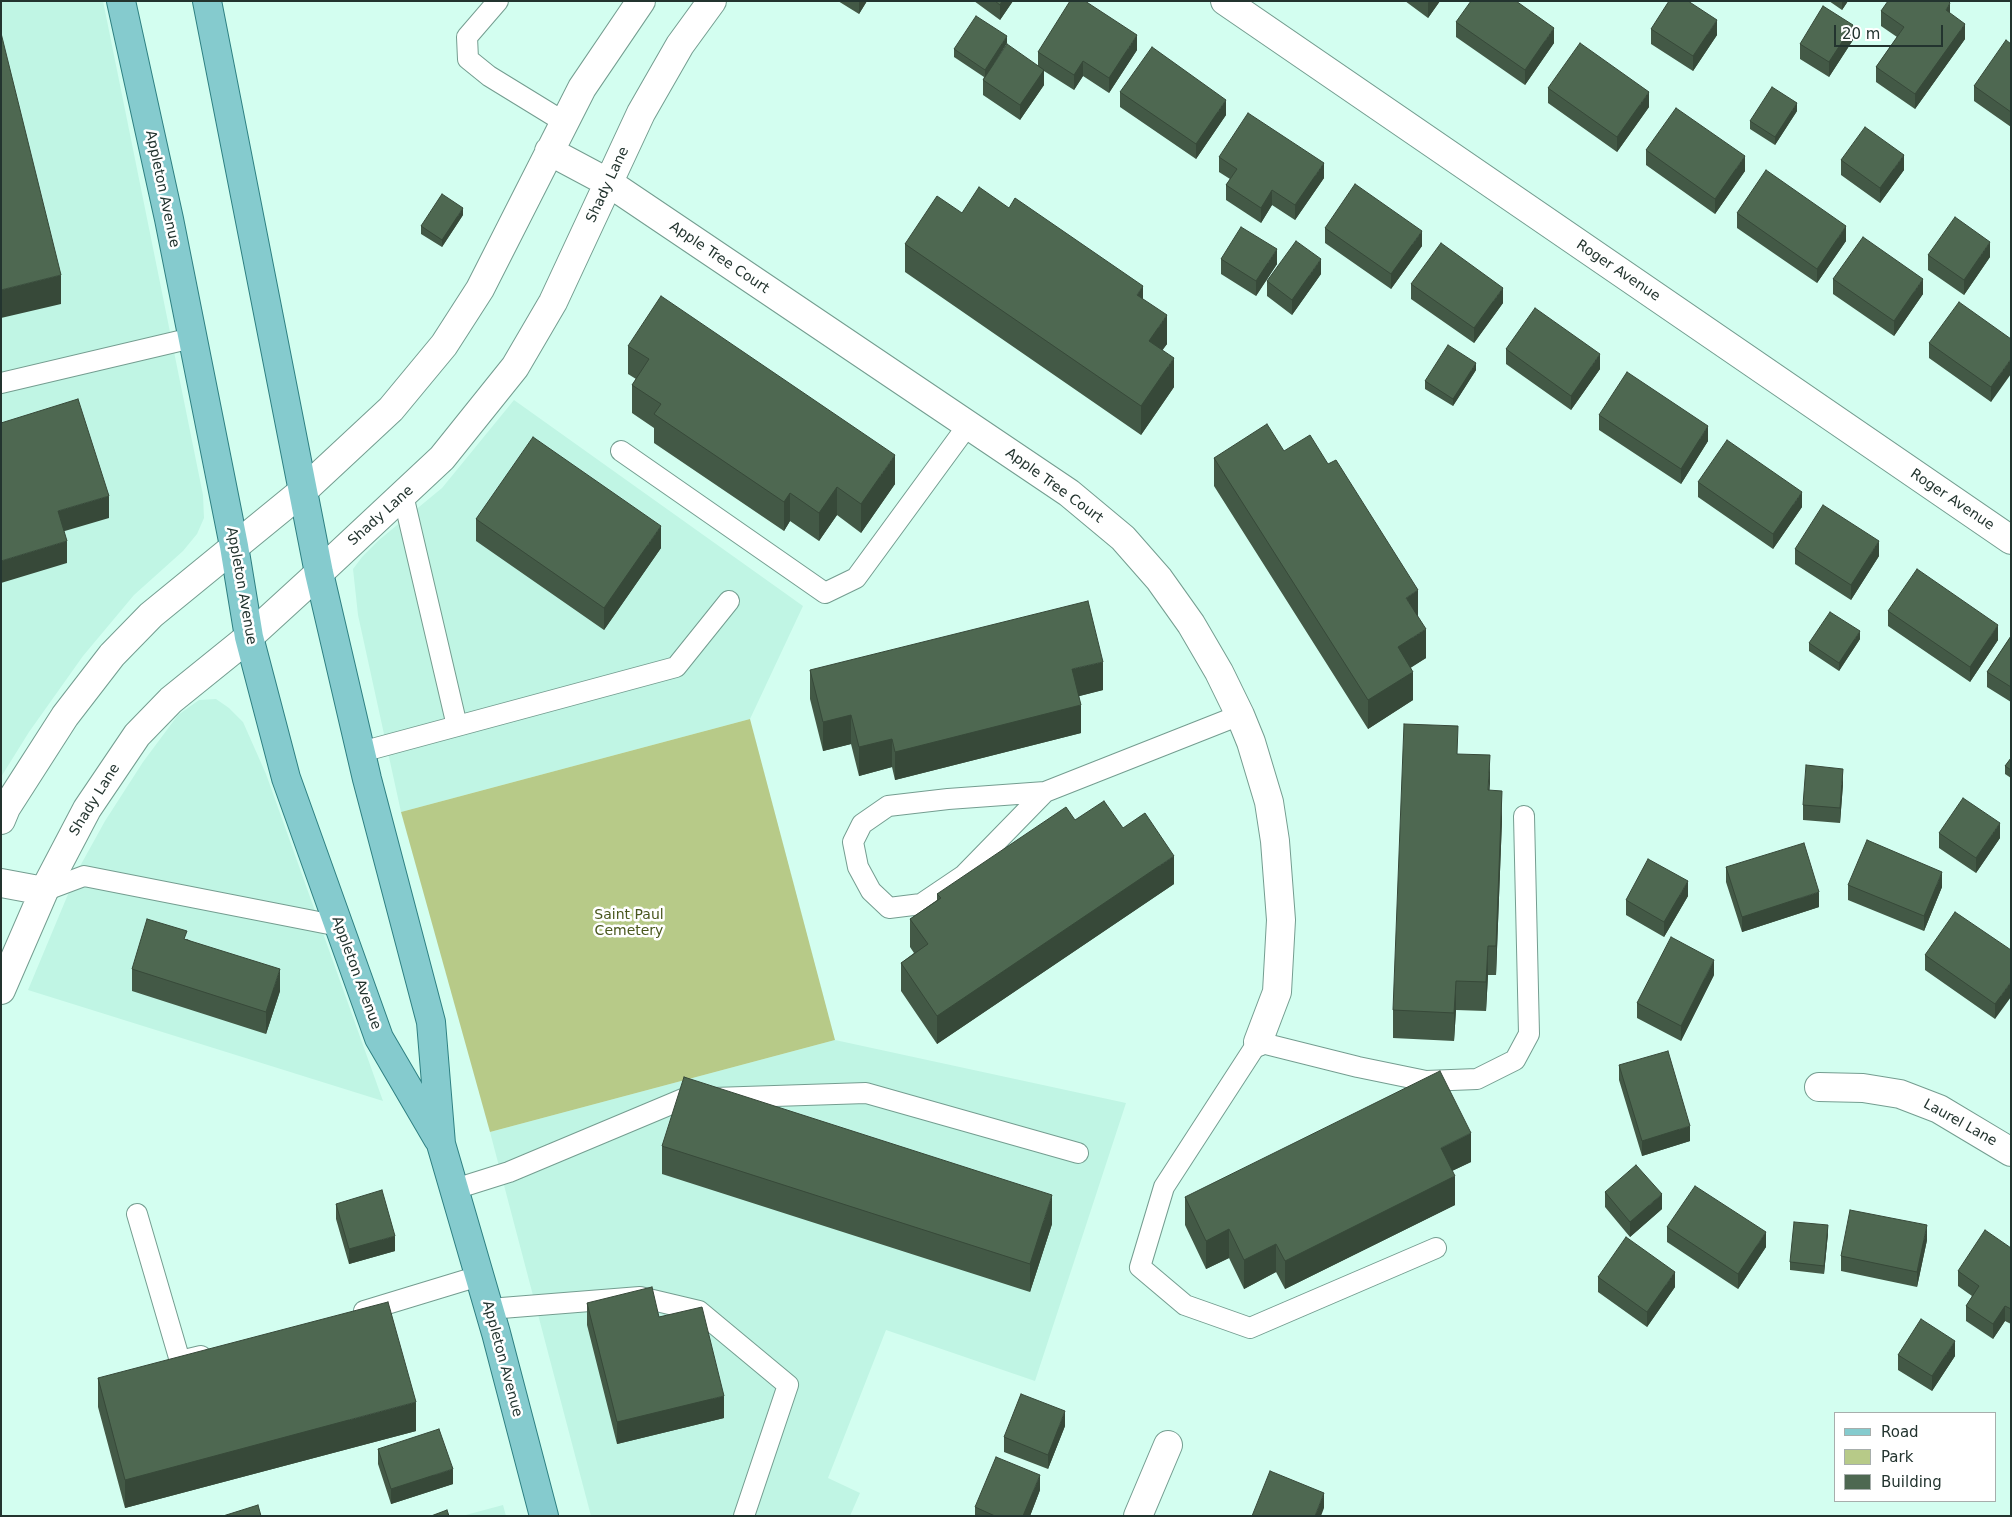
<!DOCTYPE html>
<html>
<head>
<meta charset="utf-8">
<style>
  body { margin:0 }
  #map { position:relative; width:2012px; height:1517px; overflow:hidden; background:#d3fef0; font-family:"DejaVu Sans",sans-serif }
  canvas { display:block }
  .frame { position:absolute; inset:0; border:2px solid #23342f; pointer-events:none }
  .legend { position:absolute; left:1834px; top:1412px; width:162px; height:90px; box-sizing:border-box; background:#fff; border:1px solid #a7aeac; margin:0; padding:6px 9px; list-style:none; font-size:15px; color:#23342f }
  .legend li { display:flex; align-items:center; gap:10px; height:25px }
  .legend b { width:25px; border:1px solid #a7aeac }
  .scale { position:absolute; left:1834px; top:25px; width:109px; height:22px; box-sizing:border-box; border:2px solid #23342f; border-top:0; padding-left:6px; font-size:15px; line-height:18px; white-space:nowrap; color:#23342f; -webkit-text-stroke:4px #fff; paint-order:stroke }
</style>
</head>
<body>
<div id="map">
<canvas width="2012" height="1517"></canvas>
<div class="frame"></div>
<ul class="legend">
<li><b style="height:6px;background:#85cbce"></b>Road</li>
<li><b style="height:14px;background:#b7ca88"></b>Park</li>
<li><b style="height:14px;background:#4e6851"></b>Building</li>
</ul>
<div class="scale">20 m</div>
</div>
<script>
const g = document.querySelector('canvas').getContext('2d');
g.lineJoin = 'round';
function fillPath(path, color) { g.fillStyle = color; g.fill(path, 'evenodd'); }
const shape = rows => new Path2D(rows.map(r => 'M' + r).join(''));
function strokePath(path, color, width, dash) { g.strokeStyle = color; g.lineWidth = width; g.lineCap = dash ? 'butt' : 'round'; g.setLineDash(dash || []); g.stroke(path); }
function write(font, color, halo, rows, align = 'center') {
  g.font = font + ' "DejaVu Sans",sans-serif'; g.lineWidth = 5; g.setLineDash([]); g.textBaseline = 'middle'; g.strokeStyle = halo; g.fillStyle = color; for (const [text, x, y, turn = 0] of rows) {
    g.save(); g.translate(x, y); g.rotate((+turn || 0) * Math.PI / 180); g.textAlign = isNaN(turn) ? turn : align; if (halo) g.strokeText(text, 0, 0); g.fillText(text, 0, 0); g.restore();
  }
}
fillPath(shape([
  [1,1,103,1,203,495,204,518,197,534,183,551,134,595,83,656,29,732,1,777],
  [514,400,803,606,750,719,401,812,358,615,353,569,362,557,379,540,442,488],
  [216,699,229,708,243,722,266,774,383,1101,28,990,79,868,105,821,143,762,178,715,199,700],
  [835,1040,1126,1103,1035,1381,886,1330,828,1478,860,1493,850,1516,591,1516,490,1132],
  [503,1505,506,1516,462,1516]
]), '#c0f5e4');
fillPath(shape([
  [750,719,835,1040,490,1132,401,812]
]), '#b7ca88');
const service = shape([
  [498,1,467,37,468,59,489,76,564,122],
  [1,383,192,338],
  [621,451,825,593,856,578,968,425],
  [403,495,457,726],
  [361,752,676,667,729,601],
  [1045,792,948,799,888,806,862,824,853,842,858,867,871,891,889,908,921,904,964,875,1045,792,1240,715],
  [44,891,84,876,339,926],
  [455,1189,509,1172,683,1099,866,1093,1078,1153],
  [137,1214,180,1361,201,1356],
  [1436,1248,1250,1328,1185,1305,1140,1267,1164,1187,1258,1042,1358,1067,1426,1081,1477,1079,1515,1060,1529,1034,1524,816],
  [489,1309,640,1297,699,1311,788,1385,744,1516],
  [364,1311,479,1276]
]);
const minor = shape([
  [1225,1,2011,540],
  [549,151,609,183,1069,493,1123,538,1159,579,1191,624,1219,672,1240,715,1251,742,1269,802,1275,841,1281,920,1277,992,1258,1042],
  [304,490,391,409,444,345,480,289,582,88,641,1],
  [319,573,442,458,515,367,553,302,641,113,680,45,712,1],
  [1819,1087,1863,1088,1900,1094,1939,1109,2011,1152],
  [1138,1516,1168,1445]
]);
const tertiary = shape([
  [1,820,6,808,65,716,112,655,151,615,304,490],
  [1,883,44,891],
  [1,990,44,891,87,809,137,735,171,700,249,637,319,573]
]);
const primary = shape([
  [121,1,169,219,234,546,249,637,286,778,379,1038,438,1139],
  [207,1,319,573,367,779,431,1022,441,1144,496,1333,544,1516]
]);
strokePath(service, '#749d90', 22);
strokePath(minor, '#749d90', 30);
strokePath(tertiary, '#749d90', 30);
strokePath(primary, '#2e8082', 30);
strokePath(service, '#fff', 20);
strokePath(minor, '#fff', 28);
strokePath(tertiary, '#fff', 28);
strokePath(primary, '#85cbce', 28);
fillPath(shape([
  [838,1,867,1,859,14],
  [974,1,1013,1,1000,20],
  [1405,1,1440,1,1428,18],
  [1829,1,1848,1,1842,10],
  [1881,11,1950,13,1965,39,1915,109,1876,82,1876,67,1897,37,1881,26],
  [1456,22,1554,43,1525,85,1456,37],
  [1651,29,1717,35,1693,71,1651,44],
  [1853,40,1829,77,1800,59,1800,44],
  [1007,43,994,64,1038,66,1038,52,1137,50,1109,93,1083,76,1074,90,1044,71,1044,85,1020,120,983,95,983,80,984,77,954,57,954,49],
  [2011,44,2011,127,1974,101,1974,86],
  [1548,88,1649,107,1617,152,1548,103],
  [1120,92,1226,115,1196,159,1120,107],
  [1797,111,1775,145,1750,129,1750,121],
  [1646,150,1745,171,1715,214,1646,165],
  [1219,157,1324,178,1295,220,1272,205,1261,223,1226,200,1226,185,1230,179,1219,172],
  [1841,160,1904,170,1880,203,1841,175],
  [1009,208,1143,299,1167,344,1162,350,1174,387,1141,435,905,272,905,244,962,213],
  [1737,213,1846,241,1817,283,1737,228],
  [463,215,442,247,421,234,421,226],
  [1325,228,1422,246,1391,289,1325,243],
  [1928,255,1990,257,1964,295,1928,270],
  [1221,259,1277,264,1256,296,1221,274],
  [1321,274,1292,315,1267,296,1267,281],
  [1833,279,1923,294,1894,336,1833,294],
  [1411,284,1503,303,1474,343,1411,299],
  [2011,339,1991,402,1929,358,1929,343],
  [628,346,895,484,861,533,837,515,819,541,790,521,784,531,654,443,654,428,632,413,632,385,636,379,628,374],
  [1506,349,1600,369,1571,410,1506,364],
  [1476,370,1453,406,1425,389,1425,381],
  [1599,415,1708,441,1681,484,1599,430],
  [1284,451,1426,658,1411,667,1413,700,1368,729,1214,486,1214,458],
  [1698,482,1802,507,1773,549,1698,497],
  [476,519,661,548,604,630,476,541],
  [1795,549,1879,556,1851,600,1795,564],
  [1888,611,1998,640,1970,682,1888,626],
  [2011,636,2011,702,1987,687,1987,672],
  [1860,639,1839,671,1809,651,1809,643],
  [810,670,1103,690,1079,696,1081,733,895,780,892,767,859,776,851,744,823,751,810,699],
  [1458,754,1489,790,1502,820,1496,975,1488,975,1486,1011,1456,1010,1454,1041,1393,1038,1393,1010],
  [2011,758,2011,778,2005,774,2005,766],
  [1843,784,1840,823,1803,820,1803,805],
  [1075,820,1123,828,1174,884,937,1044,901,991,901,963,914,953,910,947,910,919,937,900,937,894],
  [1939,833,2000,838,1976,873,1939,848],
  [1726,867,1819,907,1742,932,1726,882],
  [1848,885,1942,887,1924,931,1848,900],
  [1688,896,1664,937,1626,915,1626,900],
  [187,939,280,991,266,1034,132,991,132,969],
  [2011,950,1995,1019,1925,970,1925,955],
  [1714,975,1681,1041,1637,1018,1637,1003],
  [1619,1065,1690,1141,1642,1156,1619,1080],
  [662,1146,1052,1224,1030,1292,662,1174],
  [1471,1162,1452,1171,1455,1205,1285,1289,1276,1272,1244,1289,1229,1258,1206,1269,1185,1225,1185,1197],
  [1605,1192,1662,1209,1630,1237,1605,1207],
  [336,1204,395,1251,349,1264,336,1219],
  [1667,1227,1766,1247,1738,1289,1667,1242],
  [1828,1233,1824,1274,1790,1270,1790,1262],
  [1927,1240,1917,1287,1841,1271,1841,1256],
  [2011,1248,2011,1324,2005,1321,1993,1339,1966,1321,1966,1306,1972,1296,1958,1286,1958,1271],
  [1598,1277,1675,1287,1647,1327,1598,1292],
  [587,1303,659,1317,724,1418,617,1444,587,1325],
  [1898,1355,1955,1356,1932,1391,1898,1370],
  [98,1378,416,1431,125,1508,98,1407],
  [1065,1426,1048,1469,1004,1452,1004,1437],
  [378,1449,453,1484,391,1504,378,1464],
  [1040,1490,1030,1516,975,1516,975,1507]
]), '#435946');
fillPath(shape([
  [859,1,867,1,859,14],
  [1002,1,1013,1,1000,20,1000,5],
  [1429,1,1440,1,1428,18,1428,3],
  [1842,1,1848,1,1842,10],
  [1950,3,1950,18,1946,10],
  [1717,20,1717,35,1693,71,1693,56],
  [1965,24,1965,39,1915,109,1915,94],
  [1853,25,1853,40,1829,77,1829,62],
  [1554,28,1554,43,1525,85,1525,70],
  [1137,35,1137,50,1109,93,1109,78],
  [1007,36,1007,43,985,77,985,70],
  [1083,61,1083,76,1074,90,1074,75],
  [1044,70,1044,85,1020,120,1020,105],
  [1649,92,1649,107,1617,152,1617,137],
  [1226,100,1226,115,1196,159,1196,144],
  [1797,103,1797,111,1775,145,1775,137],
  [1904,155,1904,170,1880,203,1880,188],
  [1745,156,1745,171,1715,214,1715,199],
  [1324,163,1324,178,1295,220,1295,205],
  [1272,190,1272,205,1261,223,1261,208],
  [463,208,463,215,442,247,442,240],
  [1846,226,1846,241,1817,283,1817,269],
  [1422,231,1422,246,1391,289,1391,274],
  [1990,242,1990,257,1964,295,1964,280],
  [1277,249,1277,264,1256,296,1256,281],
  [1321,259,1321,274,1292,315,1292,300],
  [61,275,61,304,1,318,1,290],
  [1923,279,1923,294,1894,336,1894,321],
  [1143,286,1143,314,1137,295],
  [1503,288,1503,303,1474,343,1474,328],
  [1167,315,1167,344,1149,369,1149,341],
  [1600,354,1600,369,1571,410,1571,396],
  [1174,358,1174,387,1141,435,1141,406],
  [2011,359,2011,374,1991,402,1991,387],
  [1476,363,1476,370,1453,406,1453,399],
  [1708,426,1708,441,1681,484,1681,469],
  [895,455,895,484,861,533,861,504],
  [837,487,837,515,819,541,819,513],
  [1802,492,1802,507,1773,549,1773,534],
  [790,493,790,521,784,531,784,502],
  [109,496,109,518,58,533,58,511],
  [661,526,661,548,604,630,604,608],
  [67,541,67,563,1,583,1,561],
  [1879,541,1879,556,1851,600,1851,585],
  [1418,590,1418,619,1406,598],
  [1998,625,1998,640,1970,682,1970,667],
  [1426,629,1426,658,1398,676,1398,647],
  [1860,631,1860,639,1839,671,1839,663],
  [1103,662,1103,690,1072,698,1072,669],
  [1413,672,1413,700,1368,729,1368,700],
  [1081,705,1081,733,895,780,895,752],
  [851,715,851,744,823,751,823,722],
  [892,739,892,767,859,776,859,747],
  [1490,755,1490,784,1488,819,1488,790],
  [1843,769,1843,784,1840,823,1840,808],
  [1502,791,1502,820,1496,975,1496,946],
  [2000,823,2000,838,1976,873,1976,858],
  [1174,856,1174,884,937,1044,937,1016],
  [1942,872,1942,887,1924,931,1924,916],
  [1688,881,1688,896,1664,937,1664,922],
  [1819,892,1819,907,1742,932,1742,917],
  [1488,946,1488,975,1486,1011,1486,982],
  [1714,960,1714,975,1681,1041,1681,1026],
  [280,969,280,991,266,1034,266,1012],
  [1456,981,1456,1010,1454,1041,1454,1013],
  [2011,982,2011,997,1995,1019,1995,1004],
  [1690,1126,1690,1141,1642,1156,1642,1141],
  [1471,1133,1471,1162,1441,1176,1441,1148],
  [1455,1176,1455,1205,1285,1289,1285,1261],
  [1662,1194,1662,1209,1630,1237,1630,1222],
  [1052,1195,1052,1224,1030,1292,1030,1264],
  [1828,1225,1828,1233,1824,1274,1824,1266],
  [1927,1225,1927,1240,1917,1287,1917,1272],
  [1229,1229,1229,1258,1206,1269,1206,1241],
  [1766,1232,1766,1247,1738,1289,1738,1274],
  [395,1236,395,1251,349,1264,349,1249],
  [1276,1244,1276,1272,1244,1289,1244,1260],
  [1675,1272,1675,1287,1647,1327,1647,1312],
  [2005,1306,2005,1321,1993,1339,1993,1324],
  [1955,1341,1955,1356,1932,1391,1932,1376],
  [724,1396,724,1418,617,1444,617,1422],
  [416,1402,416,1431,125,1508,125,1480],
  [1065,1411,1065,1426,1048,1469,1048,1455],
  [453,1469,453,1484,391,1504,391,1489],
  [1040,1475,1040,1490,1030,1516,1023,1516],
  [1324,1493,1324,1508,1321,1516,1315,1516]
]), '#374939');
const building = shape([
  [995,1,1002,1,1000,5,995,1],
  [1070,1,1085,1,1137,35,1109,78,1083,61,1074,75,1038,52,1070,1],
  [1471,1,1516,1,1554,28,1525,70,1456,22,1471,1],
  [1669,1,1688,1,1717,20,1693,56,1651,29,1669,1],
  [1888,1,1948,1,1950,3,1946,10,1965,24,1915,94,1876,67,1904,27,1881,11,1888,1],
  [1823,6,1853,25,1829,62,1800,44,1823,6],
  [976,16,1007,36,985,70,954,49,976,16],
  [1,33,61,275,1,290,1,33],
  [2006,40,2011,44,2011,112,1974,86,2006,40],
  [1580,43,1649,92,1617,137,1548,88,1580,43],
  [1007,44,1044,70,1020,105,983,80,1007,44],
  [1152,47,1226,100,1196,144,1120,92,1152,47],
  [1772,87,1797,103,1775,137,1750,121,1772,87],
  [1676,108,1745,156,1715,199,1646,150,1676,108],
  [1248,113,1324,163,1295,205,1272,190,1261,208,1226,185,1237,169,1219,157,1248,113],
  [1865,127,1904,155,1880,188,1841,160,1865,127],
  [1766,170,1846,226,1817,269,1737,213,1766,170],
  [1355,184,1422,231,1391,274,1325,228,1355,184],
  [979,187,1009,208,1015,198,1143,286,1137,295,1167,315,1149,341,1174,358,1141,406,905,244,937,196,962,213,979,187],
  [442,194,463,208,442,240,421,226,442,194],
  [1955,217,1990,242,1964,280,1928,255,1955,217],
  [1241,227,1277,249,1256,281,1221,259,1241,227],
  [1863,237,1923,279,1894,321,1833,279,1863,237],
  [1296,241,1321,259,1292,300,1267,281,1296,241],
  [1441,243,1503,288,1474,328,1411,284,1441,243],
  [661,296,895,455,861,504,837,487,819,513,790,493,784,502,654,414,661,404,632,385,649,359,628,346,661,296],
  [1959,302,2011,339,2011,359,1991,387,1929,343,1959,302],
  [1535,308,1600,354,1571,396,1506,349,1535,308],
  [1448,345,1476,363,1453,399,1425,381,1448,345],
  [1627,372,1708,426,1681,469,1599,415,1627,372],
  [78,399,109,496,58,511,67,541,1,561,1,423,78,399],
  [1267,424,1284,451,1310,435,1328,464,1336,460,1418,590,1406,598,1426,629,1398,647,1413,672,1368,700,1214,458,1267,424],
  [533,437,661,526,604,608,476,519,533,437],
  [1727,440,1802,492,1773,534,1698,482,1727,440],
  [1823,505,1879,541,1851,585,1795,549,1823,505],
  [1917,569,1998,625,1970,667,1888,611,1917,569],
  [1088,601,1103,662,1072,669,1081,705,895,752,892,739,859,747,851,715,823,722,810,670,1088,601],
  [1830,612,1860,631,1839,663,1809,643,1830,612],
  [2011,636,2011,687,1987,672,2011,636],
  [1404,724,1458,726,1457,754,1490,755,1488,790,1502,791,1496,946,1488,946,1486,982,1456,981,1454,1013,1393,1010,1404,724],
  [2011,758,2011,770,2005,766,2011,758],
  [1806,765,1843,769,1840,808,1803,805,1806,765],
  [1963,798,2000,823,1976,858,1939,833,1963,798],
  [1104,801,1123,828,1145,813,1174,856,937,1016,901,963,928,944,910,919,941,898,937,894,1066,807,1075,820,1104,801],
  [1867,840,1942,872,1924,916,1848,885,1867,840],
  [1804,843,1819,892,1742,917,1726,867,1804,843],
  [1648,859,1688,881,1664,922,1626,900,1648,859],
  [1955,912,2011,950,2011,982,1995,1004,1925,955,1955,912],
  [147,919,187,931,184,939,280,969,266,1012,132,969,147,919],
  [1671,937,1714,960,1681,1026,1637,1003,1671,937],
  [1668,1051,1690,1126,1642,1141,1619,1065,1668,1051],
  [1440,1071,1471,1133,1441,1148,1455,1176,1285,1261,1276,1244,1244,1260,1229,1229,1206,1241,1185,1197,1440,1071],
  [684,1077,1052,1195,1030,1264,662,1146,684,1077],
  [1636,1165,1662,1194,1630,1222,1605,1192,1636,1165],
  [1695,1186,1766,1232,1738,1274,1667,1227,1695,1186],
  [382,1190,395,1236,349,1249,336,1204,382,1190],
  [1850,1210,1927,1225,1917,1272,1841,1256,1850,1210],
  [1794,1222,1828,1225,1824,1266,1790,1262,1794,1222],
  [1985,1230,2011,1248,2011,1309,2005,1306,1993,1324,1966,1306,1979,1286,1958,1271,1985,1230],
  [1626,1237,1675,1272,1647,1312,1598,1277,1626,1237],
  [652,1287,659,1317,702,1307,724,1396,617,1422,587,1303,652,1287],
  [388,1302,416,1402,125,1480,98,1378,388,1302],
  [1921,1319,1955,1341,1932,1376,1898,1355,1921,1319],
  [1021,1394,1065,1411,1048,1455,1004,1437,1021,1394],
  [439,1429,453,1469,391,1489,378,1449,439,1429],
  [996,1457,1040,1475,1023,1516,995,1516,975,1507,996,1457],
  [1270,1471,1324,1493,1315,1516,1252,1516,1270,1471],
  [258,1505,261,1516,223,1516,258,1505],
  [447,1510,449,1516,431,1516,447,1510]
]);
fillPath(building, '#4e6851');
strokePath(building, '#374939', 1);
write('14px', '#23342f', '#fff', [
  ["Shady Lane",608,185,-65],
  ["Appleton Avenue",162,189,78],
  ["Apple Tree Court",719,258,34],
  ["Roger Avenue",1618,271,34],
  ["Apple Tree Court",1054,486,36],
  ["Roger Avenue",1952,500,34],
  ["Shady Lane",381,516,-42],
  ["Appleton Avenue",241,586,80],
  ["Shady Lane",95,800,-58],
  ["Appleton Avenue",356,973,70],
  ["Laurel Lane",1960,1123,29],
  ["Appleton Avenue",502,1359,75]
]);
write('14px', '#49571d', '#fff', [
  ["Saint Paul",629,915],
  ["Cemetery",629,931]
]);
</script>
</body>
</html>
